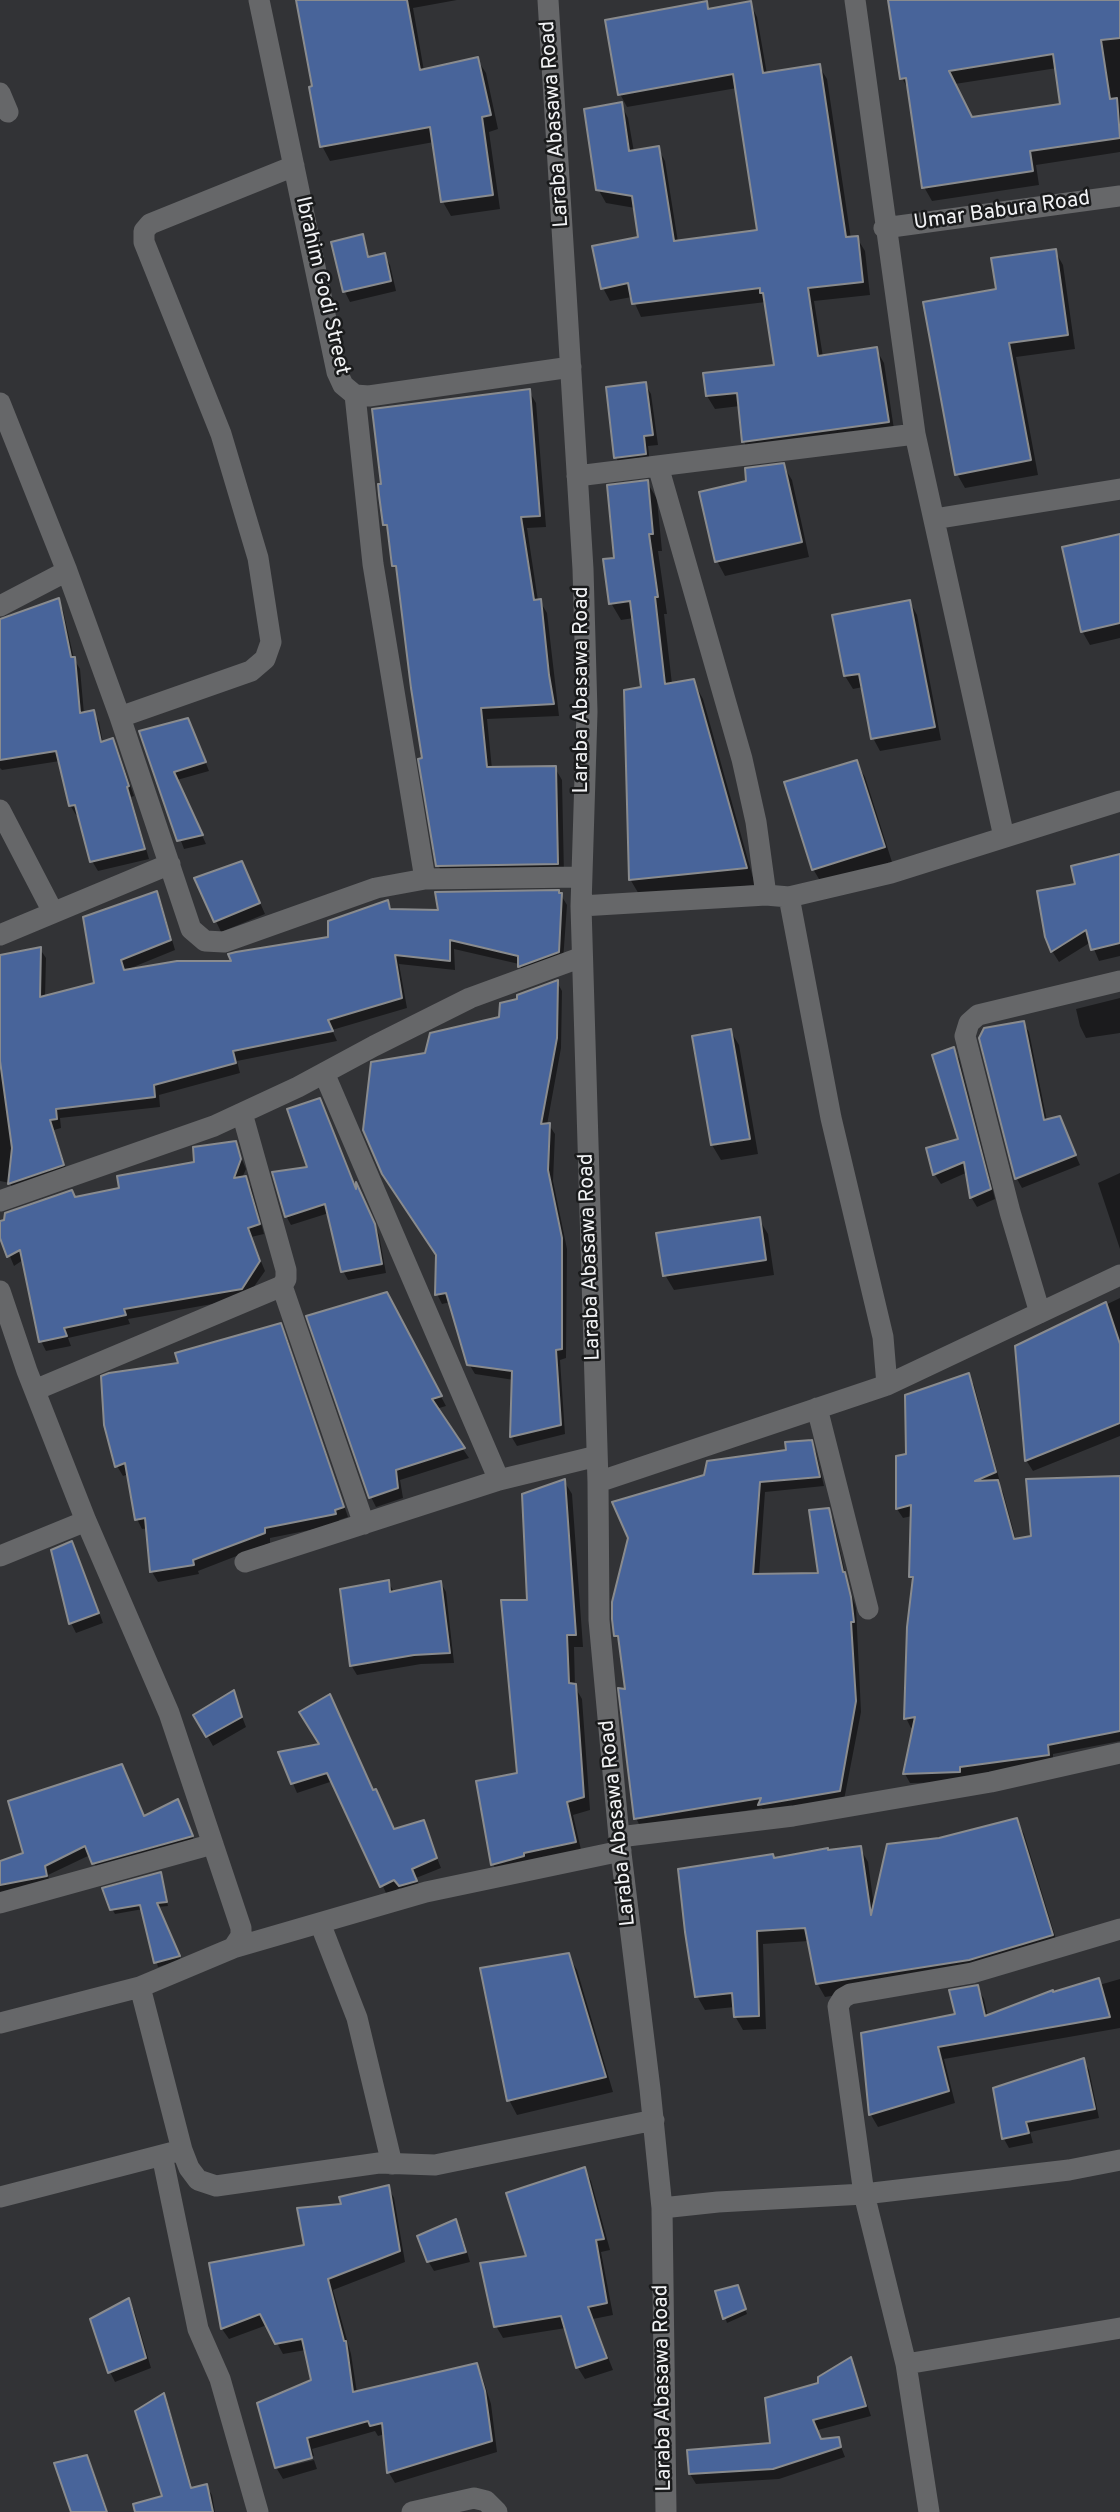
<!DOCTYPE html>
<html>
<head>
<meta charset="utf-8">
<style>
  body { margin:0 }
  canvas { display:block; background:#323336 }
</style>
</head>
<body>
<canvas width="1120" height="2512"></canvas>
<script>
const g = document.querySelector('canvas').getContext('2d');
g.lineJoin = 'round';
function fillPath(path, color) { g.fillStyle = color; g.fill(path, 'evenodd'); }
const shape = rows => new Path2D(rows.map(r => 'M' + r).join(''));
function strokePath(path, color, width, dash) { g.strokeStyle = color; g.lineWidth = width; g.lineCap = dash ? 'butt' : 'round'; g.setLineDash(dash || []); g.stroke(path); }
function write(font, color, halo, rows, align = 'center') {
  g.font = font + ' Overpass,sans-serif'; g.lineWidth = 5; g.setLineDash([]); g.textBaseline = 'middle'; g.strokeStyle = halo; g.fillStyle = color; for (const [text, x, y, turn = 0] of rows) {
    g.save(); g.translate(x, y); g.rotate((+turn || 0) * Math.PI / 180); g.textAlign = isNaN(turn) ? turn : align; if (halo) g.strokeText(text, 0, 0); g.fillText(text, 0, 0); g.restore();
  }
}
fillPath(shape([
  [295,0,457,0,413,8,424,71,477,59,486,73,498,129,489,132,500,209,451,216,443,202,434,142,330,161,322,146,314,88,301,17],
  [890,0,1120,0,1120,152,1036,165,1039,185,932,201,924,187,910,93,902,78],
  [1057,68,1062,106,972,119,955,84],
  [706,3,710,10,750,3,757,17,767,74,819,66,827,79,851,239,857,238,865,251,870,295,814,301,823,357,876,349,884,363,895,436,751,455,744,442,740,406,715,409,707,396,776,366,766,302,641,317,632,297,610,301,603,288,640,238,635,208,606,203,598,189,621,104,628,118,634,152,658,148,665,161,678,242,759,232,737,88,627,107,620,94],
  [362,236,370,258,384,255,390,265,396,291,350,302,345,292,333,243],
  [1055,251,1063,265,1075,349,1016,357,1038,475,965,488,957,474,998,290],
  [645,384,651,394,658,445,648,446,650,464,622,467,616,458],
  [529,391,536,403,546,527,527,528,538,601,540,601,547,613,559,716,487,719,492,769,555,768,562,780,564,875,445,877,438,865,399,575,394,566,390,533,385,525],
  [783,465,792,480,809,557,725,576,717,561,748,482],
  [647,482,657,499,662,551,658,551,667,614,664,614,672,684,693,681,703,699,755,885,640,896,630,879,643,689,634,618,621,620,611,603,616,559],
  [1120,536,1120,638,1090,645,1082,631],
  [58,600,63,610,74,659,80,669,84,714,93,712,99,722,103,743,112,740,118,750,134,796,131,797,149,859,98,871,92,861,79,814,76,815,70,805,60,761,2,770,0,768,0,640],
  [910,602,917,615,941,740,880,751,873,738,863,687,853,689,845,676,834,616],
  [192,728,209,771,177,780,206,844,184,849,141,733],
  [856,762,865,777,892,862,822,884,813,869],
  [1120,856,1120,956,1099,961,1091,942,1059,962,1052,951,1077,885],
  [247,873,265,914,221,932,196,879],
  [156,893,161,902,175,950,126,970,234,963,329,938,388,902,393,911,440,912,561,895,567,905,563,961,525,976,519,964,454,949,455,970,399,964,407,1008,332,1030,337,1041,237,1061,240,1073,159,1095,160,1107,60,1118,61,1128,54,1130,68,1175,15,1193,10,1183,0,1181,0,957,40,949,46,958,45,998,96,984],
  [557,982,562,991,561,1048,547,1125,549,1125,555,1134,553,1181,567,1249,566,1358,560,1360,565,1434,517,1446,511,1436,514,1380,475,1374,469,1364,451,1302,442,1304,437,1294,437,1256,426,1055,501,1019,518,1000],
  [1120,998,1120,1033,1086,1038,1080,1026,1076,1009],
  [1023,1023,1029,1032,1047,1121,1059,1118,1080,1165,1022,1188,1017,1179,981,1038],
  [730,1030,739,1045,758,1154,721,1160,712,1145],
  [953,1049,959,1059,995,1199,977,1207,971,1197,968,1172,941,1184,935,1175,929,1149,960,1140],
  [319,1100,357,1192,361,1193,379,1235,386,1273,348,1280,343,1271,329,1213,291,1225,286,1216,309,1169],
  [235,1143,246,1169,242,1178,245,1178,251,1187,264,1234,251,1237,265,1271,246,1298,128,1319,130,1324,68,1338,71,1346,46,1351,41,1341,23,1260,14,1266,0,1233,0,1222,75,1199,121,1190,196,1163],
  [1120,1173,1120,1249,1098,1183],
  [759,1219,768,1234,774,1275,674,1290,665,1275],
  [1120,1298,1120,1436,1033,1471,1026,1460,1017,1347],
  [393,1306,446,1406,436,1409,469,1458,400,1480,403,1498,376,1507,371,1497],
  [280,1325,286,1335,348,1517,339,1520,340,1524,270,1538,270,1543,198,1571,199,1574,158,1582,152,1572,148,1528,142,1529,137,1519,129,1474,123,1476,117,1466,106,1424,180,1365],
  [968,1375,974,1385,1000,1482,998,1483,1003,1492,1016,1540,1033,1538,1120,1478,1120,1741,1053,1754,1053,1765,965,1782,910,1783,905,1774,915,1728,911,1728,906,1718,914,1583,910,1576,912,1516,903,1518,897,1509,908,1456],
  [811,1442,816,1452,824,1486,765,1492,759,1576,820,1574,828,1509,833,1519,846,1577,856,1608,861,1712,844,1800,766,1814,762,1808,641,1828,636,1818,627,1691,621,1644,615,1635,788,1451],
  [564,1481,572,1494,583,1647,574,1647,575,1687,582,1699,590,1810,573,1815,582,1854,500,1877,493,1864,519,1775,529,1601],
  [77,1553,103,1623,76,1633,71,1623],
  [388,1582,395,1593,441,1583,446,1592,454,1663,421,1664,357,1675,351,1665],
  [233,1693,246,1727,213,1746,196,1716],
  [280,1753,373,1792,394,1831,423,1823,441,1868,416,1878,421,1890,406,1895,400,1888,387,1895,333,1781,297,1793],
  [178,1801,196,1845,99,1872,90,1855,48,1875,50,1885,0,1900,0,1863,144,1818],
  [1017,1820,1024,1834,1059,1949,977,1973,825,1997,817,1983,809,1941,763,1944,766,2029,743,2030,735,2016,735,2007,705,2010,697,1996,774,1859,860,1848,868,1862,874,1906,939,1840],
  [160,1874,168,1906,158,1907,181,1960,158,1967,143,1909,115,1914,112,1909],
  [568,1955,577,1970,613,2092,517,2115,509,2100],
  [1120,1979,1120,2028,944,2059,955,2103,878,2127,871,2115,863,2034,957,2016,977,1987,984,1999,988,2017],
  [1083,2060,1089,2070,1099,2118,1030,2132,1033,2143,1009,2148,1004,2139],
  [585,2169,591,2181,610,2250,601,2252,613,2315,593,2319,613,2370,585,2379,578,2368,566,2328,503,2338,496,2326,529,2258],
  [388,2187,394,2198,405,2262,333,2290,351,2354,357,2393,476,2365,482,2376,491,2404,497,2452,395,2483,389,2473,385,2434,378,2436,375,2431,312,2449,314,2456,276,2466,276,2468,259,2404,314,2381,306,2350,283,2354,267,2325,229,2339,222,2329,211,2264,306,2247,343,2205],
  [455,2221,461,2231,470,2262,434,2271,428,2261],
  [739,2292,747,2314,727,2323,717,2293],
  [128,2300,134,2310,151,2368,115,2382,110,2372],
  [850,2360,855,2369,871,2416,818,2430,822,2441,838,2439,845,2457,779,2479,696,2484,690,2474,772,2445,820,2384],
  [163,2396,168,2404,193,2490,206,2486,212,2495,215,2512,136,2512,164,2497],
  [86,2457,92,2467,108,2512,73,2512],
  [314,2460,317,2469,283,2479,277,2469]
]), '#0007');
const building = shape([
  [296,0,407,0,420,70,478,57,491,115,482,117,493,195,441,202,430,127,320,147,309,87,312,86,296,0],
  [888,0,1120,0,1120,38,1101,40,1110,99,1117,98,1120,138,1030,151,1033,171,922,188,906,78,900,79,888,0],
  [1053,54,1060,104,972,117,949,71,1053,54],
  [707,1,708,9,751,1,763,73,820,64,846,237,858,236,863,282,808,288,818,356,877,347,889,422,742,442,737,393,706,396,703,373,774,365,763,293,760,293,760,288,632,304,628,283,601,289,592,246,638,237,632,196,596,190,584,109,622,102,629,151,659,146,674,241,757,230,733,74,618,95,605,20,707,1],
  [363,234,368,257,385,253,391,281,343,292,331,242,363,234],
  [1056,249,1068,335,1009,343,1031,460,955,475,923,302,996,289,991,258,1056,249],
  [646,382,653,435,644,436,646,454,614,458,606,387,646,382],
  [530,389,540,516,521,517,534,600,541,599,549,675,554,704,481,708,487,767,556,766,558,864,436,866,418,759,422,758,411,688,396,566,392,566,387,525,383,525,379,495,378,484,381,484,372,409,530,389],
  [784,463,802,542,715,562,699,492,746,481,745,468,784,463],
  [648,480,653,534,649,534,658,597,655,597,665,684,694,679,747,868,629,880,624,690,641,687,630,601,609,604,603,559,614,558,607,485,648,480],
  [1120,534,1120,623,1081,632,1062,547,1120,534],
  [59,598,71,657,75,657,80,713,94,710,101,742,113,738,129,786,127,787,145,849,90,862,75,805,69,806,56,751,0,760,0,619,59,598],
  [910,600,935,727,871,739,859,674,844,676,832,615,910,600],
  [188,718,206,762,174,772,203,835,177,841,139,731,188,718],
  [857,760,885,847,812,870,784,782,857,760],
  [1120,854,1120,943,1091,950,1086,930,1051,952,1045,937,1037,891,1075,884,1071,866,1120,854],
  [242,861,260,903,214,922,194,878,242,861],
  [559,890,559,893,562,893,559,952,518,967,518,956,450,940,450,961,395,955,402,998,328,1020,333,1031,233,1051,236,1063,154,1085,155,1097,56,1109,57,1119,50,1120,64,1165,8,1184,12,1148,0,1061,0,955,41,947,40,997,94,983,83,917,157,891,171,940,121,960,124,970,177,961,231,961,228,954,236,952,328,937,328,921,388,900,390,909,438,910,435,892,559,890],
  [558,980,557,1038,541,1124,550,1123,548,1170,562,1238,562,1349,556,1350,561,1425,510,1437,512,1371,467,1365,446,1293,435,1295,436,1255,382,1174,363,1130,371,1062,425,1053,430,1033,499,1017,500,1003,517,999,517,995,558,980],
  [1024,1021,1044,1120,1060,1116,1076,1155,1015,1179,979,1038,984,1028,1024,1021],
  [731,1029,750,1139,711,1145,692,1036,731,1029],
  [954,1047,991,1189,970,1198,964,1162,933,1175,926,1148,958,1139,932,1055,954,1047],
  [320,1098,356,1189,356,1182,375,1224,382,1264,341,1272,325,1204,285,1217,272,1172,307,1167,287,1109,320,1098],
  [236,1141,241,1159,234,1178,246,1176,260,1224,248,1228,260,1261,242,1289,124,1309,126,1315,64,1328,67,1336,39,1342,20,1250,7,1257,0,1238,0,1221,4,1220,5,1213,72,1190,75,1197,119,1188,117,1176,194,1162,193,1147,236,1141],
  [760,1217,766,1260,663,1276,656,1233,760,1217],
  [387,1292,442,1396,432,1399,465,1448,396,1470,398,1488,369,1498,306,1316,387,1292],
  [1106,1302,1120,1344,1120,1423,1025,1461,1015,1346,1106,1302],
  [281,1323,344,1507,335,1510,336,1514,265,1528,265,1533,193,1560,194,1565,150,1572,145,1518,135,1520,125,1463,115,1467,104,1425,101,1376,109,1373,178,1363,175,1353,281,1323],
  [969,1373,996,1472,975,1481,998,1480,1014,1539,1031,1536,1026,1479,1120,1476,1120,1731,1048,1745,1049,1755,960,1767,960,1772,903,1774,915,1717,904,1719,907,1627,913,1577,909,1577,911,1505,896,1509,896,1456,906,1454,905,1395,969,1373],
  [812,1440,820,1477,760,1482,753,1574,818,1573,809,1510,829,1508,843,1572,845,1572,851,1597,854,1622,851,1622,856,1701,840,1791,758,1805,761,1798,634,1819,618,1688,625,1689,618,1636,614,1636,612,1619,612,1602,628,1538,612,1502,704,1475,707,1461,786,1450,785,1442,812,1440],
  [565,1479,576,1635,567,1635,569,1683,576,1684,584,1797,567,1802,576,1842,524,1853,524,1856,491,1865,476,1781,517,1773,501,1600,527,1600,522,1494,565,1479],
  [72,1541,99,1613,69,1624,51,1550,72,1541],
  [389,1580,390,1592,441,1581,450,1653,414,1655,350,1666,340,1589,389,1580],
  [234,1690,242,1717,206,1737,193,1715,234,1690],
  [330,1694,373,1790,376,1789,394,1829,424,1820,437,1858,412,1869,417,1881,399,1886,394,1880,380,1887,327,1773,291,1784,278,1752,319,1744,299,1712,330,1694],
  [122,1764,144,1816,178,1799,193,1836,92,1864,85,1846,45,1866,47,1876,0,1885,0,1861,23,1853,8,1801,122,1764],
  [1017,1818,1053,1935,969,1960,816,1984,805,1928,757,1931,759,2016,734,2017,732,1993,695,1997,685,1932,678,1869,773,1854,774,1858,828,1848,828,1850,861,1846,871,1915,887,1844,939,1838,1017,1818],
  [161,1872,167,1902,157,1903,180,1956,154,1963,140,1905,110,1910,102,1888,161,1872],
  [569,1953,606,2077,507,2101,480,1968,569,1953],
  [1099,1978,1110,2017,938,2047,949,2091,869,2115,861,2033,955,2014,949,1990,978,1985,985,2016,1053,1990,1053,1992,1099,1978],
  [1084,2058,1095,2109,1026,2122,1029,2133,1002,2139,993,2088,1084,2058],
  [585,2167,604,2239,596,2240,607,2303,588,2307,607,2358,576,2368,561,2316,494,2327,480,2263,526,2256,506,2193,585,2167],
  [389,2185,400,2251,328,2279,344,2341,346,2341,353,2392,477,2363,485,2391,492,2441,387,2473,382,2423,370,2426,368,2421,307,2438,312,2458,275,2468,257,2403,311,2380,302,2339,275,2344,260,2314,221,2329,209,2263,304,2245,297,2208,341,2204,339,2197,389,2185],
  [456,2219,466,2252,427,2262,417,2236,456,2219],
  [738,2285,746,2309,723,2319,715,2291,738,2285],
  [129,2298,146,2358,108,2373,90,2319,129,2298],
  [851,2357,866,2406,813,2420,821,2439,839,2437,841,2447,773,2469,689,2474,687,2450,770,2443,765,2398,818,2383,818,2377,851,2357],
  [164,2393,191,2488,207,2484,213,2512,135,2512,133,2504,162,2496,135,2411,164,2393],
  [87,2455,107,2512,71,2512,54,2463,87,2455]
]);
fillPath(building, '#48649a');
strokePath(building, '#898b8e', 2);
strokePath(shape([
  [259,0,337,372,343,385,355,395,369,396,571,367],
  [548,0,583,569,587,712,581,906,598,1482,599,1620,619,1837,650,2089,662,2208,666,2512],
  [855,0,915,434,1004,837],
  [0,93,8,112],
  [884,228,1120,196],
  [355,395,373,564,425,879],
  [0,403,67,571,120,717,191,929,205,941,224,942,376,888,425,879,581,877],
  [658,466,742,759,756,822,766,895],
  [577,476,915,434],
  [934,519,1120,489],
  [0,606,67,571],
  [120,717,251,671,265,659,271,642,258,558,221,434,144,242,144,231,150,224,294,166],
  [0,810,53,912],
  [789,897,831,1118,883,1337,887,1385,1120,1275],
  [581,906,766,895,789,897,891,873,1120,801],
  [0,935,170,864],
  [324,1073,499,1480,597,1456],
  [0,1201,214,1126,298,1087,374,1046,470,998,582,957],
  [282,1286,364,1524],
  [0,1291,27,1371,86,1521,169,1713,241,1928,241,1936,233,1948,140,1987,0,2023],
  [1040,1313,1010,1212,965,1036,969,1023,978,1015,1120,981],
  [35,1390,282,1286,286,1279,286,1270,242,1113],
  [817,1408,868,1609],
  [598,1482,887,1385],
  [0,1556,86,1521],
  [245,1562,499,1480],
  [619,1837,793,1816,991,1782,1120,1753],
  [0,1903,213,1844],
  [320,1923,357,2018,392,2164],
  [233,1948,426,1892,621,1851],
  [140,1987,182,2150,189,2168,198,2180,216,2186,379,2163,435,2165,654,2120],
  [162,2155,198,2329,220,2379,258,2512],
  [0,2197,174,2152],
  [662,2208,718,2202,864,2194,1069,2170,1120,2160],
  [906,2364,1120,2328],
  [412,2512,474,2498,486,2501,497,2512],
  [929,2512,906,2364,864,2194,838,2006,843,1998,850,1994,972,1973,1120,1929]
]), '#666769', 21);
write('21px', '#f2f3f5', '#1a1b1c', [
  ["Laraba Abasawa Road",556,124,-94],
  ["Umar Babura Road",1002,212,-8],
  ["Ibrahim Godi Street",321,286,77],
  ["Laraba Abasawa Road",583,690,-90],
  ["Laraba Abasawa Road",591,1257,-92],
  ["Laraba Abasawa Road",619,1823,-96],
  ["Laraba Abasawa Road",664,2388,-91]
]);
</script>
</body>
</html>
